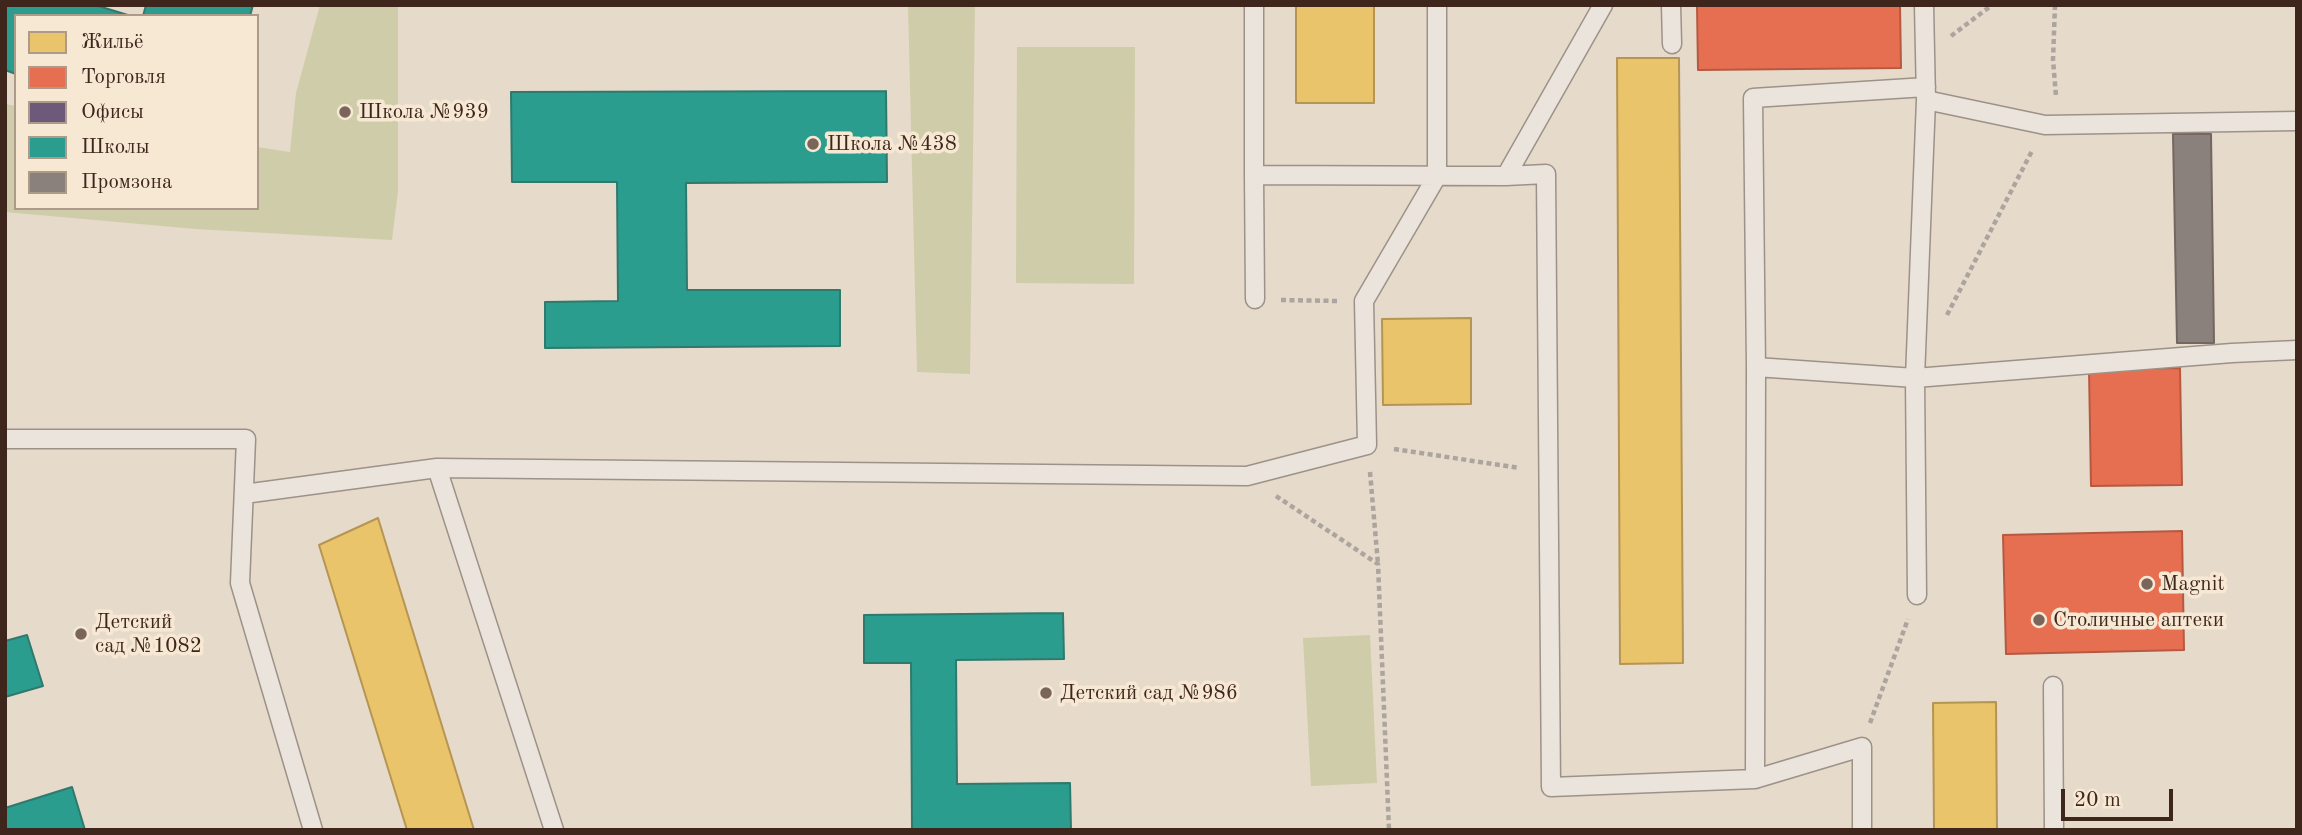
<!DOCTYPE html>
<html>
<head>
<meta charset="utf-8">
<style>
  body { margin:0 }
  #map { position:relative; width:2302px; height:835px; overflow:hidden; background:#e6daca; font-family:"Old Standard TT",serif }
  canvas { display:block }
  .frame { position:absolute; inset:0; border:7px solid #3f261d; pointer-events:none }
  .legend { position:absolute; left:14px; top:14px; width:245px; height:196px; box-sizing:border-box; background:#f7e8d4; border:2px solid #ad9a8b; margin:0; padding:9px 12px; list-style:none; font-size:21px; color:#3f261d }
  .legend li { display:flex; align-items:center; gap:14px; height:35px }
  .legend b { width:35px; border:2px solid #ad9a8b }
  .scale { position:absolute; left:2061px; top:789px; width:112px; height:32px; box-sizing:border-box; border:4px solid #3f261d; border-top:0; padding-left:9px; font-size:21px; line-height:24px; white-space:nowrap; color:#3f261d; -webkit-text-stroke:5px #f7e8d4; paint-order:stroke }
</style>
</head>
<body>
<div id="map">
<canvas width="2302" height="835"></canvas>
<div class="frame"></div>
<ul class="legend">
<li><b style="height:19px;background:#e9c46a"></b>Жильё</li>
<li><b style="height:19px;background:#e76f51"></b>Торговля</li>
<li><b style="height:19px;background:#6d597a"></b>Офисы</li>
<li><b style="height:19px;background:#2a9d8f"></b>Школы</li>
<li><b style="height:19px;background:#8a817c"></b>Промзона</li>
</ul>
<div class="scale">20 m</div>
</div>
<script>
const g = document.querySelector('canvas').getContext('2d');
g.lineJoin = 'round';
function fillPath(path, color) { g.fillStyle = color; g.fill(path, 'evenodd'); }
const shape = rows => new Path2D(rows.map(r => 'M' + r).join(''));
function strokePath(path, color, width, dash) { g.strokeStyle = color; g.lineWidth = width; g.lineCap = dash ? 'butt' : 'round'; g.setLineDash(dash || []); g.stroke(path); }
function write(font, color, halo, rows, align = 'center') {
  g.font = font + ' "Old Standard TT",serif'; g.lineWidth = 7; g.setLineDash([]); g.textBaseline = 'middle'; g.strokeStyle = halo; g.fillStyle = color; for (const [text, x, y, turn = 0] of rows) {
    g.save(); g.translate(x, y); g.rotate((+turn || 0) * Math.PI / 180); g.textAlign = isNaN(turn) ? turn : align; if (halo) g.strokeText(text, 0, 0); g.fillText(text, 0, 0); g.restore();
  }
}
fillPath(shape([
  [320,5,398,5,398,191,392,240,196,229,5,212,5,104,16,106,16,208,257,208,257,147,290,152,296,93],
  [908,5,975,5,970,374,917,372],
  [1017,47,1135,47,1134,284,1016,283],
  [1370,635,1377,783,1311,786,1303,638]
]), '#cfccaa');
const homes = shape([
  [1296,5,1374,5,1374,103,1296,103,1296,5],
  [1617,58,1679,58,1683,663,1620,664,1617,58],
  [1471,318,1471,404,1383,405,1382,319,1471,318],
  [378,518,474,830,407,830,319,545,378,518],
  [1996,702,1997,830,1934,830,1933,703,1996,702]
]);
fillPath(homes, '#e9c46a');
strokePath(homes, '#b69553', 2);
const shops = shape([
  [1697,5,1900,5,1901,68,1698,70,1697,5],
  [2180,368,2182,485,2091,486,2089,369,2180,368],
  [2182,531,2184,650,2006,654,2003,535,2182,531]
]);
fillPath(shops, '#e76f51');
strokePath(shops, '#b55941', 2);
const offices = shape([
  [1570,829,1654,829,1654,830,1570,830,1570,829]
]);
fillPath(offices, '#6d597a');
strokePath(offices, '#5f4a5e', 2);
const schools = shape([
  [5,5,95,5,131,16,16,16,16,74,5,70,5,5],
  [146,5,253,5,250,16,143,16,146,5],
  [886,91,887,182,686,183,687,290,840,290,840,346,545,348,545,302,618,301,617,182,512,182,511,92,886,91],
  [1063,613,1064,659,956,660,957,784,1070,783,1071,830,912,830,911,663,864,663,864,615,1063,613],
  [27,635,43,686,5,697,5,641,27,635],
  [72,787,85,830,5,830,5,808,72,787]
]);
fillPath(schools, '#2a9d8f');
strokePath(schools, '#30796d', 2);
const industry = shape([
  [2173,134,2211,134,2214,343,2177,343,2173,134]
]);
fillPath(industry, '#8a817c');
strokePath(industry, '#746660', 2);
const lane = shape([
  [1254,5,1254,175,1506,176,1546,174,1551,787,1755,779],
  [1671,5,1672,44],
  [1926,100,2045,125,2297,121],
  [1254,175,1255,299],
  [1506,176,1603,5],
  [1756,367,1753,98,1926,87],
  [5,439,246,439,240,583,313,830],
  [437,468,1247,476,1367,445,1364,301,1437,176,1437,5],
  [244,494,437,468,554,830],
  [1917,595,1915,378,1926,100,1924,5],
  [2053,686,2054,830],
  [1862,830,1862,747,1755,779,1756,367,1915,378,2232,353,2297,350]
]);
strokePath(lane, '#9c9288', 21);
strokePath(shape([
  [2055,5,2053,60,2056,96],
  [1951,36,1992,5],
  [1281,300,1338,301],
  [1947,315,2033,149],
  [1394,449,1520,468],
  [1370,472,1378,564],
  [1276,496,1378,564,1389,830],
  [1870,723,1908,619]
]), '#aca49e', 4.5, [5, 3.5]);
strokePath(lane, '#ebe4dc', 18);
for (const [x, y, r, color] of [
  [345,112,7,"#79655a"],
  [813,144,7,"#79655a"],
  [2147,584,7,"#79655a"],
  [2039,620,7,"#79655a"],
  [81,634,7,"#79655a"],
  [1046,693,7,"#79655a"]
]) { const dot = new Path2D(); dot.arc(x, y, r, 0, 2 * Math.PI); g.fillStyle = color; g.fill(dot); strokePath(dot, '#f7e8d4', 2.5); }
write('21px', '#3f261d', '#f7e8d4', [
  ["Школа №939",359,112],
  ["Школа №438",827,144],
  ["Magnit",2161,584],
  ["Столичные аптеки",2053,620],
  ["Детский",95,622],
  ["сад №1082",95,646],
  ["Детский сад №986",1060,693]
], 'left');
</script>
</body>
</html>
